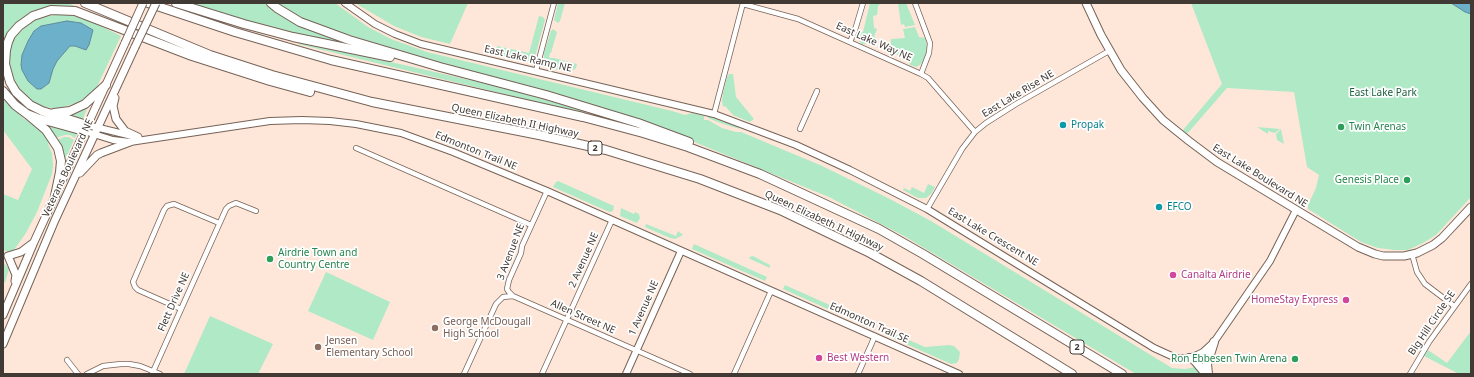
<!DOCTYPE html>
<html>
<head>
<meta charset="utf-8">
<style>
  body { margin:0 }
  #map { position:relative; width:1474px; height:377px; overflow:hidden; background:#fee7d9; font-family:"Noto Sans",sans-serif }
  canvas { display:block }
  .frame { position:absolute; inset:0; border:4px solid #413933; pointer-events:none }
</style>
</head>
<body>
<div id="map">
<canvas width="1474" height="377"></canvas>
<div class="frame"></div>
</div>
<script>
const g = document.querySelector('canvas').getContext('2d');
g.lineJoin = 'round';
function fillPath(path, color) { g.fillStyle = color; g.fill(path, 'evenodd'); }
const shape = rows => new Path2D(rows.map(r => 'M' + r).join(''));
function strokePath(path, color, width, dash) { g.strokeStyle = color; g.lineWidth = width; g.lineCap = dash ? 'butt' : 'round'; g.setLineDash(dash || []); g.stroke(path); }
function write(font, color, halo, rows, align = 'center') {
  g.font = font + ' "Noto Sans",sans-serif'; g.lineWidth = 3.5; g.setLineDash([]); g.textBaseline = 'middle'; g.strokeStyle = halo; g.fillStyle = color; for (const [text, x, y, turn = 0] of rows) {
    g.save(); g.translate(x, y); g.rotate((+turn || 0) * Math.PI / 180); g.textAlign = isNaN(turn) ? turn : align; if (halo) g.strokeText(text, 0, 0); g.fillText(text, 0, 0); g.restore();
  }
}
fillPath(shape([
  [3,3,68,3,77,7,52,7,33,11,18,21,8,34,3,50],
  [187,3,267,3,272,8,336,38,338,41,336,43,330,42,279,30],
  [278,3,335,3,368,27,391,39,427,52,672,111,685,115,692,113,704,116,704,120,708,120,722,128,736,132,741,132,820,165,888,198,931,221,1172,368,1185,369,1196,367,1201,374,1136,374,904,236,829,197,665,130,356,37,310,22,284,8],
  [355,3,468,3,450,44,421,37,394,26],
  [558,3,565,3,560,21,558,23,554,20],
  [870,3,881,3,878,6,877,15,873,16,874,28,877,29,874,37,877,38,874,44,868,42,865,44,862,44,859,41,858,34,859,31,863,32],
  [898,3,906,3,915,25,905,27,904,24,901,25],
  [1191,3,1471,3,1471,197,1436,235,1423,243,1408,250,1395,250,1378,248,1361,242,1308,209,1308,205,1316,188,1319,175,1307,167,1294,92,1227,88,1187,134,1183,130,1222,84],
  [66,14,86,19,121,36,95,91,79,102,58,109,45,107,33,103,22,95,12,82,8,66,10,49,15,37,30,22,45,16],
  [539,16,543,17,545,20,535,57,532,60,526,62,521,61,498,54,496,52,497,46,529,53],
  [915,27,919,37,925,38,927,46,926,53,923,61,920,65,916,67,910,65,909,60,889,51,891,39,905,38,903,29],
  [553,29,557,32,551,53,550,53,549,57,550,58,554,58,577,64,576,68,572,71,567,72,551,68,546,65,544,60,544,53,551,31],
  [299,41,496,86,578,109,590,115,298,44],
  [729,74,733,74,736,97,754,119,750,122,733,115,725,106,723,107,722,101,723,93,727,77],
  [3,97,23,118,41,130,50,140,48,144,52,153,53,165,52,174,37,212,26,233,16,247,13,251,9,252,3,250,3,194,18,200,32,169,3,130],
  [88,106,83,119,67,115],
  [708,116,737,126,740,129,720,123,708,118],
  [45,125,77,133,75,138,70,135,65,135,56,138],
  [1257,127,1280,129,1275,133,1268,131,1268,134],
  [1281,129,1284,144,1277,140,1276,134],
  [64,137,69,137,74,140,64,162,57,140],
  [558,181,614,206,613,211,610,212,607,211,553,187,556,182],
  [928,184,935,187,931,194,926,198,918,198,903,190,904,188,910,191,912,187,924,193],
  [621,208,634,214,635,212,639,214,640,218,637,223,620,216],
  [646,224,676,236,678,231,683,235,675,239,670,238,645,227],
  [694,244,767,277,765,281,692,249],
  [753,256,766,263,770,265,770,268,750,259,749,257],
  [3,262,9,269,5,283,3,280],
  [326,272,390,302,373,340,308,311],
  [785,285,870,323,868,327,783,289],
  [210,316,273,344,258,374,184,374],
  [888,331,925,347,949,345,954,346,960,352,959,359,957,363,951,364,886,335],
  [1471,331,1471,374,1459,374,1424,356,1428,350,1447,363]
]), '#afe9c6');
const water = shape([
  [1451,3,1471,3,1471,14,1465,12,1451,3],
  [67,21,81,23,93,30,89,45,86,50,75,46,70,46,57,61,53,69,49,83,41,89,37,89,28,81,22,70,21,65,22,55,28,41,34,31,41,26,67,21]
]);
fillPath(water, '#6db0ca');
strokePath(water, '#608c9d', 1);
const minor = shape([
  [915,3,930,43,929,53,921,74],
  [743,4,798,19,921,74,928,78,975,132],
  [850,42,855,30,863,3],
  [536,71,554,3],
  [714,114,743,3],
  [800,129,817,91],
  [356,148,531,225],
  [547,191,522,246,521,253,509,280,507,289,509,292,513,296,690,374],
  [927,209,962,149,975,132,986,123,1016,104,1109,51],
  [1412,254,1417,272,1425,284,1454,306],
  [181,309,138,290,135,287,133,282,164,210,167,206,174,204,219,223],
  [67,360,78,374],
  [87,374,103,366,121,364,129,364,140,366,160,374],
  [152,374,226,209,229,206,236,203,256,211],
  [464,374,496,304,503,297,513,296],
  [542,374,612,220],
  [734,374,771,291],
  [858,374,875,336],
  [1410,374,1429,342,1471,284]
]);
const tertiary = shape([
  [345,3,375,24,395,34,421,44,714,114,796,145,850,170,927,209,1154,348,1176,358,1189,358,1197,355,1203,352,1214,342,1270,261,1296,210],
  [87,125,132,136],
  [84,131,113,140,130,142,270,121,302,120,330,121,356,124,401,133,453,152,547,191,959,374],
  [626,374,681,251]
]);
const secondary = shape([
  [1086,3,1101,35,1121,70,1143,98,1163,120,1189,141,1217,162,1358,247,1375,254,1383,256,1404,256,1417,253,1433,245,1442,238,1471,207],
  [115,98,113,106,116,119,125,131,138,137],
  [80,173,97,155,101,153,130,142],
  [15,281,16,275,8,256,21,252,33,243],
  [3,315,34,242,125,43],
  [3,344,55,220,135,47]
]);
const motorway = shape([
  [85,3,210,55,272,75,372,102,539,135,606,150,700,179,780,210,870,253,921,281,1072,374],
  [148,3,235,32,331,60,583,117,643,133,688,147,760,174,879,229,923,254,1122,374],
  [176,3,244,24,293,37,390,57],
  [271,3,277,8,300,22,349,40,440,67,546,95,638,123,689,142],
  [3,91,15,105,27,114,37,118,84,131],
  [54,113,70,111,85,104,106,85],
  [27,114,46,130,58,148,61,161,60,172,55,196],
  [87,125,42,111,30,105,16,92,10,82,5,64,6,50,8,42,11,35,19,26,33,16,51,10,75,11,192,56,270,81,310,92],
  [1189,358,1193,359,1196,362,1206,374],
  [1208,374,1207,364,1214,342]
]);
strokePath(minor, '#766357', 6);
strokePath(tertiary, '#766357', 8);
strokePath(secondary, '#766357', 9);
strokePath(motorway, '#766357', 10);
strokePath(minor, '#fff', 4.5);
strokePath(tertiary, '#fff', 6);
strokePath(secondary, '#fff', 7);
strokePath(motorway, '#fff', 8);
const secondaryBridge = shape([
  [125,43,143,3],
  [135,47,156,3]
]);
strokePath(secondaryBridge, '#766357', 9, []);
strokePath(secondaryBridge, '#fff', 7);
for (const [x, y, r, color] of [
  [1063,125,4,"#0f9aa8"],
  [1341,127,4,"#2e9e5b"],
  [1407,180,4,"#2e9e5b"],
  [1159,207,4,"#0f9aa8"],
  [270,259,4,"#2e9e5b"],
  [1173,275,4,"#d1479c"],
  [1346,300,4,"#d1479c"],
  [435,328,4,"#8d6e63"],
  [318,347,4,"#8d6e63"],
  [819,358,4,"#d1479c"],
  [1295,359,4,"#2e9e5b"]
]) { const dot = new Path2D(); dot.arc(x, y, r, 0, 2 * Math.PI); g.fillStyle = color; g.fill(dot); strokePath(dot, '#fff', 1.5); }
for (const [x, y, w] of [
  [595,148,14],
  [1077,347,14]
]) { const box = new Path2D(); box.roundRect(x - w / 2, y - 7, w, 14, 3); g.fillStyle = '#fff'; g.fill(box); strokePath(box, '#413933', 1); }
write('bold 9px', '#413933', null, [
  ["2",595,148],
  ["2",1077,347]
]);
write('10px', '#413933', '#fff', [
  ["East Lake Way NE",874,42,24],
  ["East Lake Ramp NE",528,59,13],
  ["East Lake Rise NE",1018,94,-31],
  ["Queen Elizabeth II Highway",515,121,12],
  ["Edmonton Trail NE",476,151,22],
  ["Veterans Boulevard NE",68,168,-65],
  ["East Lake Boulevard NE",1260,176,32],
  ["Queen Elizabeth II Highway",824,221,25],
  ["East Lake Crescent NE",993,237,31],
  ["3 Avenue NE",511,252,-69],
  ["2 Avenue NE",584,260,-66],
  ["Flett Drive NE",174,302,-66],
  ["1 Avenue NE",644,308,-66],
  ["Allen Street NE",583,317,24],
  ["Edmonton Trail SE",869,323,24],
  ["Big Hill Circle SE",1432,323,-56]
]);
write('10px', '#1b5e3d', '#fff', [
  ["East Lake Park",1383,93]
]);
write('10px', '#0d838f', '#fff', [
  ["Propak",1071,125],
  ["EFCO",1167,207]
], 'left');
write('10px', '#27864d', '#fff', [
  ["Twin Arenas",1349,127],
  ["Genesis Place",1399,180,"right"],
  ["Airdrie Town and",278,253],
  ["Country Centre",278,265],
  ["Ron Ebbesen Twin Arena",1287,359,"right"]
], 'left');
write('10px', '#b23c85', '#fff', [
  ["Canalta Airdrie",1181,275],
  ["HomeStay Express",1338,300,"right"],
  ["Best Western",827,358]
], 'left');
write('10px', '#785e54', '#fff', [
  ["George McDougall",443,322],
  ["High School",443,334],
  ["Jensen",326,341],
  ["Elementary School",326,353]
], 'left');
</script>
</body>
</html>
